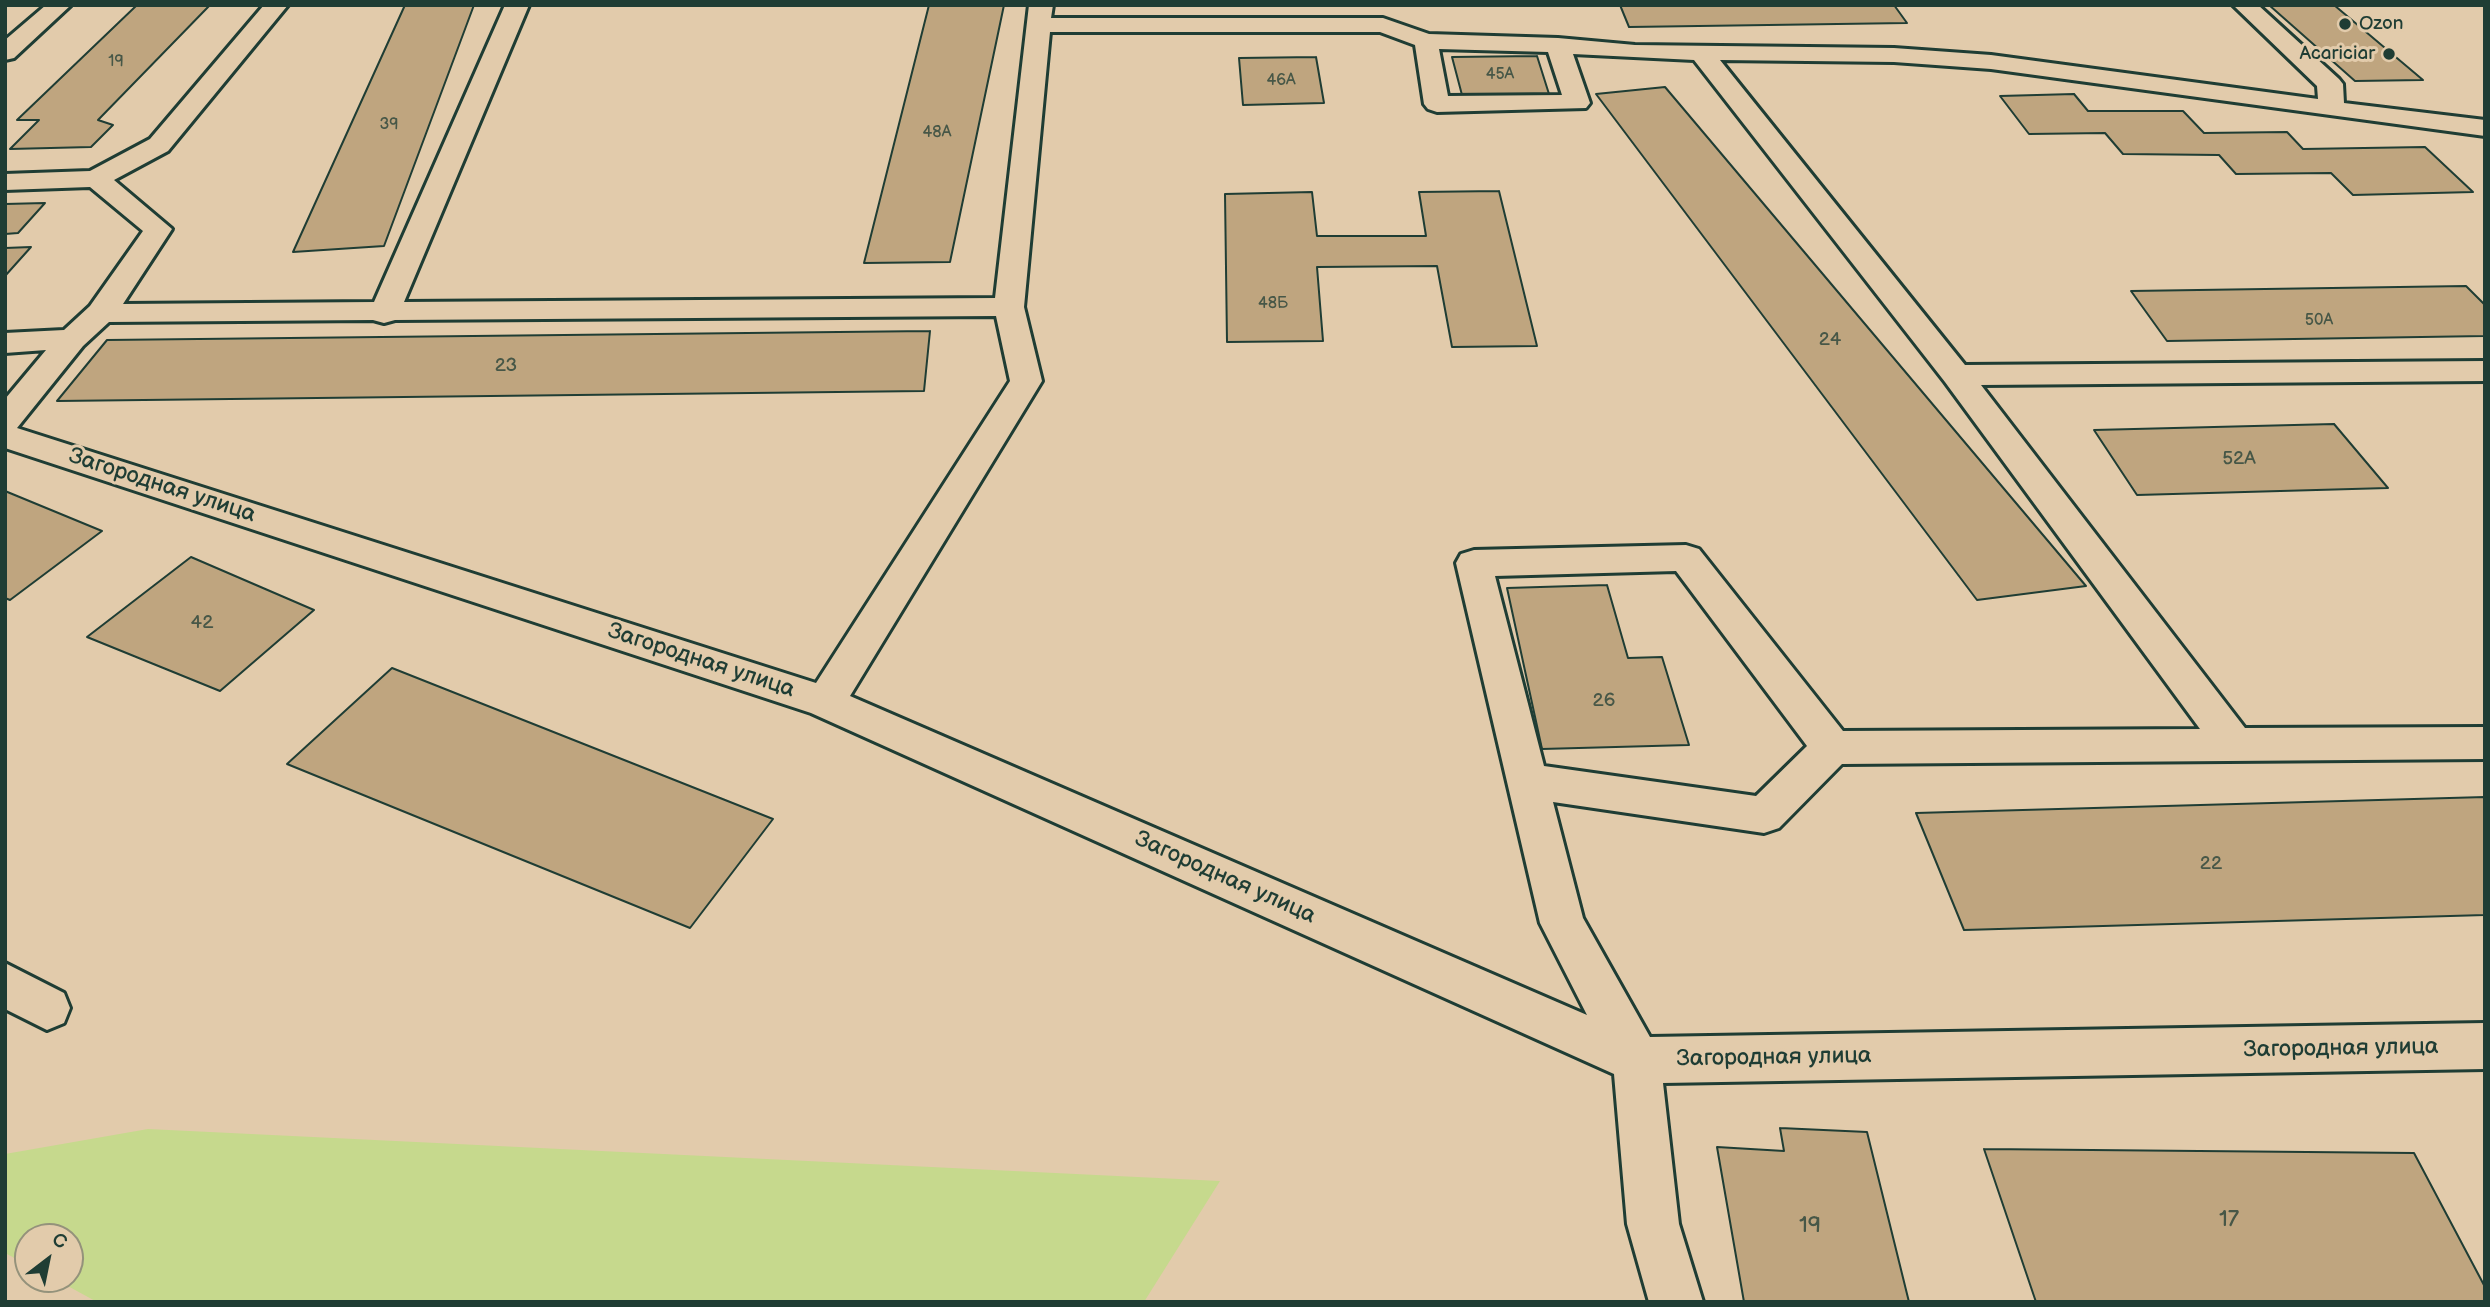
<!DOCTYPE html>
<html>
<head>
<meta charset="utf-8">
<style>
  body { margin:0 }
  #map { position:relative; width:2490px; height:1307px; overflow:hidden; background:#e2cbab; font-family:"Balsamiq Sans",sans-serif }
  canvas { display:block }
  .frame { position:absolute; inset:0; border:7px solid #1f3d34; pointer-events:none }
  .north { position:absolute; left:14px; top:1223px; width:70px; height:70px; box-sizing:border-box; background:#e2cbab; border:2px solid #94927b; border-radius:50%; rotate:32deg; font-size:19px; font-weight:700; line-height:28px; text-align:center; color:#1f3d34 }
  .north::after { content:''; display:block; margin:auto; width:24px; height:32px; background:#1f3d34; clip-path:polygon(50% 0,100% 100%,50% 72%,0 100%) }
</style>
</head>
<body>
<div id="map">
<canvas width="2490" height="1307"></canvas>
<div class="frame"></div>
<div class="north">С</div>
</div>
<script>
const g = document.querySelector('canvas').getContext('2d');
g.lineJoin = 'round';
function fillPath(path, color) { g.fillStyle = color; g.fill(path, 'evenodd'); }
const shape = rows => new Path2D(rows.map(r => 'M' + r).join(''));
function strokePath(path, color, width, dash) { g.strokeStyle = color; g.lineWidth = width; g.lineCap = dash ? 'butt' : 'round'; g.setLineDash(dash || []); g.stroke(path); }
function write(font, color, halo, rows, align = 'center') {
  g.font = font + ' "Balsamiq Sans",sans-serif'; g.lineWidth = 6; g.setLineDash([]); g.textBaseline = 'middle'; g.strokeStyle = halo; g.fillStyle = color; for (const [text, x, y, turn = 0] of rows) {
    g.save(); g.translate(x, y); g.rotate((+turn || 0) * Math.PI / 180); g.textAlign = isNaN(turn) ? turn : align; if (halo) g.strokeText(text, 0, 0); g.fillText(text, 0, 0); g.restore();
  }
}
fillPath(shape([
  [148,1129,1220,1181,1144,1302,97,1302,55,1279,70,1279,70,1237,28,1237,28,1265,5,1253,5,1154]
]), '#c6d98d');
const building = shape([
  [137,5,210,5,98,120,113,125,91,147,10,149,39,120,17,120,137,5],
  [405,5,474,5,384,246,293,252,405,5],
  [929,5,1004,5,950,262,864,263,929,5],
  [1620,5,1894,5,1907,23,1629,27,1620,5],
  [2269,5,2334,5,2423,80,2355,81,2269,5],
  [1537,56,1549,94,1462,95,1452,57,1537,56],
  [1316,57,1324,103,1243,105,1239,58,1316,57],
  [1665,87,2086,586,1977,600,1596,94,1665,87],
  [2074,94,2088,111,2183,111,2204,133,2287,132,2303,149,2425,147,2473,192,2353,195,2331,173,2236,174,2219,155,2123,154,2105,133,2029,134,2000,96,2074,94],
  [1499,191,1537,346,1452,347,1437,266,1317,267,1323,341,1227,342,1225,194,1312,192,1317,236,1426,236,1419,192,1499,191],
  [45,203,18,233,5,234,5,204,45,203],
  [31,247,5,276,5,248,31,247],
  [2466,286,2485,305,2485,336,2167,341,2131,291,2466,286],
  [930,331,924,391,57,401,107,340,930,331],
  [2334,424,2388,488,2137,495,2094,430,2334,424],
  [5,491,102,531,10,600,5,598,5,491],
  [191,557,314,610,220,691,87,637,191,557],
  [1607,585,1628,658,1662,657,1689,745,1542,749,1507,588,1607,585],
  [392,668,773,819,690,928,287,764,392,668],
  [2485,797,2485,915,1964,930,1916,813,2485,797],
  [1780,1128,1867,1132,1909,1302,1744,1302,1717,1147,1784,1151,1780,1128],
  [1984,1149,2414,1153,2485,1287,2485,1302,2036,1302,1984,1149]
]);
fillPath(building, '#bfa57f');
strokePath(building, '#1f3d34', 2);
const minor = shape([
  [46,5,71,5,14,58,5,60,5,40,46,5],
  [264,5,288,5,168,151,114,180,172,229,123,304,374,302,505,5,529,5,404,302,995,298,1029,5,1053,5,1051,18,1383,18,1429,34,1558,38,1635,45,1894,48,1991,55,2318,99,2317,86,2233,5,2258,5,2339,79,2343,84,2344,103,2485,120,2485,136,1991,69,1894,62,1720,60,1965,365,2485,361,2485,381,1981,385,2245,728,2485,727,2485,759,1842,764,1779,828,1764,833,1553,802,1583,918,1650,1037,2485,1023,2485,1069,1663,1083,1679,1224,1703,1302,1649,1302,1627,1224,1614,1074,811,713,5,448,5,399,46,350,5,353,5,333,64,330,90,306,143,231,90,187,5,190,5,174,90,171,150,139,264,5],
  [1050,32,1380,32,1415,45,1424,104,1428,109,1437,112,1586,108,1590,103,1573,54,1694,60,1945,382,2200,729,1843,731,1699,549,1686,545,1474,550,1461,554,1456,563,1540,923,1587,1015,850,696,1042,381,1024,307,1050,32],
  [1439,49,1548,52,1562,95,1448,96,1439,49],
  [996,316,1010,381,816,683,17,428,83,346,109,322,373,320,384,323,395,320,996,316],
  [1676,571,1807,746,1756,796,1544,766,1495,576,1676,571],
  [5,963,64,993,70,1008,64,1023,47,1030,5,1009,5,963]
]);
strokePath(minor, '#1f3d34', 6);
fillPath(minor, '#e2cbab');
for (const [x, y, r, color] of [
  [2345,24,7,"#1f3d34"],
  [2389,54,7,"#1f3d34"]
]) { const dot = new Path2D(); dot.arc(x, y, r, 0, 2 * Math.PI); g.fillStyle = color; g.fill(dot); strokePath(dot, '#e2cbab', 2.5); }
write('16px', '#475747', null, [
  ["19",116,62],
  ["45А",1500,75],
  ["46А",1281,81],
  ["39",389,125],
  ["48А",937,133],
  ["48Б",1273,304],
  ["50А",2319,321]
]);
write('19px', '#1f3d34', '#e2cbab', [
  ["Ozon",2359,24],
  ["Acariciar",2375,54,"right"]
], 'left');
write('19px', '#475747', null, [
  ["24",1830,340],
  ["23",506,366],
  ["52А",2239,459],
  ["42",202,623],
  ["26",1604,701],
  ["22",2211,864]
]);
write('23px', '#1f3d34', '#e2cbab', [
  ["Загородная улица",162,486,18],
  ["Загородная улица",701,661,18],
  ["Загородная улица",1225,878,24],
  ["Загородная улица",2341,1049,-1],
  ["Загородная улица",1774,1058,-1]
]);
write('23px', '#475747', null, [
  ["17",2229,1220],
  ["19",1810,1226]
]);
</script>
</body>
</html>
